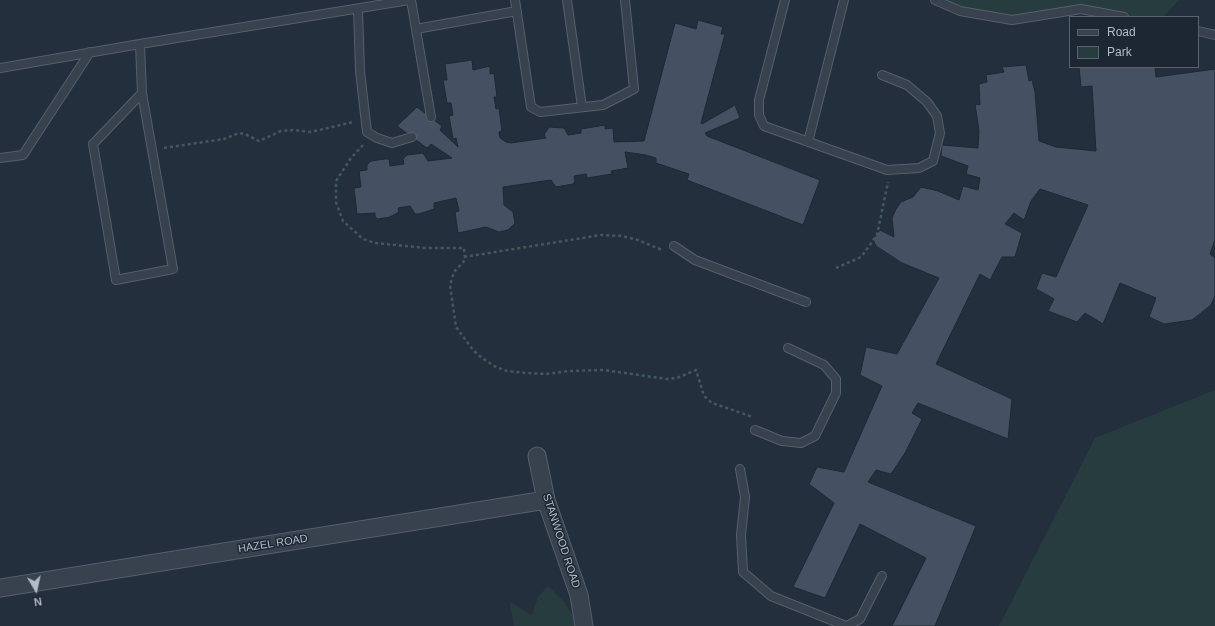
<!DOCTYPE html>
<html>
<head>
<meta charset="utf-8">
<style>
  body { margin:0 }
  #map { position:relative; width:1215px; height:626px; overflow:hidden; background:#242f3e; font-family:Helvetica,sans-serif }
  canvas { display:block }
  .legend { position:absolute; left:1069px; top:16px; width:130px; height:52px; box-sizing:border-box; background:#1d2633; border:1px solid #59626f; margin:0; padding:5px 7px; list-style:none; font-size:12px; color:#b4bcc9 }
  .legend li { display:flex; align-items:center; gap:8px; height:20px }
  .legend b { width:20px; border:1px solid #59626f }
  .north { position:absolute; left:16px; top:570px; width:40px; height:40px; -webkit-text-stroke:3px #1d2633; paint-order:stroke; rotate:171deg; font-size:11px; font-weight:700; line-height:16px; text-align:center; color:#b4bcc9 }
  .north::after { content:''; display:block; margin:auto; width:14px; height:18px; background:#b4bcc9; clip-path:polygon(50% 0,100% 100%,50% 72%,0 100%) }
</style>
</head>
<body>
<div id="map">
<canvas width="1215" height="626"></canvas>
<ul class="legend">
<li><b style="height:5px;background:#38414e"></b>Road</li>
<li><b style="height:11px;background:#263c3f"></b>Park</li>
</ul>
<div class="north">N</div>
</div>
<script>
const g = document.querySelector('canvas').getContext('2d');
g.lineJoin = 'round';
function fillPath(path, color) { g.fillStyle = color; g.fill(path, 'evenodd'); }
const shape = rows => new Path2D(rows.map(r => 'M' + r).join(''));
function strokePath(path, color, width, dash) { g.strokeStyle = color; g.lineWidth = width; g.lineCap = dash ? 'butt' : 'round'; g.setLineDash(dash || []); g.stroke(path); }
function write(font, color, halo, rows, align = 'center') {
  g.font = font + ' Helvetica,sans-serif'; g.lineWidth = 3; g.setLineDash([]); g.textBaseline = 'middle'; g.strokeStyle = halo; g.fillStyle = color; for (const [text, x, y, turn = 0] of rows) {
    g.save(); g.translate(x, y); g.rotate((+turn || 0) * Math.PI / 180); g.textAlign = isNaN(turn) ? turn : align; if (halo) g.strokeText(text, 0, 0); g.fillText(text, 0, 0); g.restore();
  }
}
fillPath(shape([
  [935,0,1179,0,1163,17,1124,17,1081,9,1012,20,960,11],
  [1215,390,1215,626,999,626,1095,438],
  [548,586,565,603,572,615,576,626,514,626,510,602,532,615,538,597]
]), '#263c3f');
const building = shape([
  [698,20,723,27,721,34,725,34,701,123,702,124,735,105,740,118,705,133,707,136,820,180,803,225,687,180,689,174,656,163,656,158,646,155,625,152,628,168,611,171,612,174,587,178,586,174,574,176,575,181,573,184,556,187,551,180,503,187,504,205,513,212,515,223,508,230,499,232,486,227,458,233,455,212,459,211,456,198,434,203,434,209,419,214,415,214,410,206,398,208,399,212,390,217,378,219,375,217,375,213,357,214,354,188,361,187,359,171,367,170,367,165,371,161,385,159,389,159,390,166,404,164,403,159,407,155,423,153,428,161,452,158,431,144,427,148,397,126,417,107,442,126,440,130,458,147,456,138,453,139,449,116,453,115,451,103,447,103,443,80,447,80,445,64,472,60,473,70,490,66,490,74,494,73,497,97,494,97,496,109,499,108,502,131,499,132,500,138,506,142,511,143,546,138,544,135,549,127,564,128,568,135,581,133,581,129,605,125,605,129,613,128,614,142,644,141,675,23,696,29,698,20],
  [1026,65,1029,81,1032,80,1035,92,1039,141,1056,147,1096,151,1092,86,1081,87,1079,67,1155,67,1156,77,1215,69,1215,240,1210,254,1215,258,1215,296,1211,305,1192,320,1164,324,1149,317,1156,298,1120,283,1103,324,1085,313,1077,322,1048,311,1054,299,1036,289,1042,273,1056,277,1088,205,1040,189,1031,201,1024,220,1014,213,1005,224,1022,233,1015,257,1002,257,990,280,980,274,936,364,1012,399,1008,439,918,403,912,413,922,419,905,453,891,474,876,470,868,482,976,526,935,626,892,626,926,558,860,524,825,598,793,587,834,503,809,484,817,467,844,472,882,386,860,375,866,347,897,354,939,278,902,263,876,246,873,239,880,230,894,237,892,218,896,209,901,202,913,197,921,187,938,191,959,200,963,186,978,190,980,178,966,174,968,166,941,156,942,145,978,148,979,131,975,104,980,105,979,84,987,82,986,75,1004,72,1002,67,1026,65]
]);
fillPath(building, '#455162');
strokePath(building, '#1f2835', 1);
const lane = shape([
  [411,0,431,117],
  [515,0,531,107,540,112,603,105,634,89,625,0],
  [567,0,582,107],
  [785,0,759,100,759,115,764,126,887,170,919,168,933,161,940,133,937,116,927,102,907,85,882,75],
  [935,0,960,11,1012,20,1081,9,1124,17],
  [358,9,360,71,367,132,377,138,392,143,412,137],
  [416,29,517,11],
  [1198,31,1215,35],
  [140,44,142,93,173,269,116,280,93,144,142,93],
  [0,68,140,44,409,0],
  [808,142,844,0],
  [0,158,23,155,90,52],
  [674,246,695,260,806,302],
  [755,430,782,441,801,443,815,436,836,393,836,379,824,365,788,348],
  [740,469,745,497,741,535,743,572,771,596,846,626],
  [847,626,860,619,882,576]
]);
const street = shape([
  [537,456,546,500,579,595,584,626],
  [0,588,546,500]
]);
strokePath(lane, '#565f6c', 10);
strokePath(street, '#565f6c', 19);
strokePath(shape([
  [363,145,351,158,336,181,336,202,343,221,363,239,375,243,426,248,464,248,465,260,454,272,450,285,456,327,473,350,482,358,496,367,507,371,526,373,546,374,569,371,604,370,667,379,677,378,696,370,704,396,712,403,753,417],
  [164,148,224,139,239,133,245,134,259,141,281,131,293,130,311,132,353,122],
  [464,257,601,235,622,236,638,240,662,250],
  [836,268,861,257,877,235,888,182]
]), '#44595c', 2.5, [3, 3]);
strokePath(lane, '#38414e', 8);
strokePath(street, '#38414e', 17);
write('11px', '#b4bcc9', '#1d2633', [
  ["STANWOOD ROAD",561,541,72],
  ["HAZEL ROAD",273,544,-9]
]);
</script>
</body>
</html>
